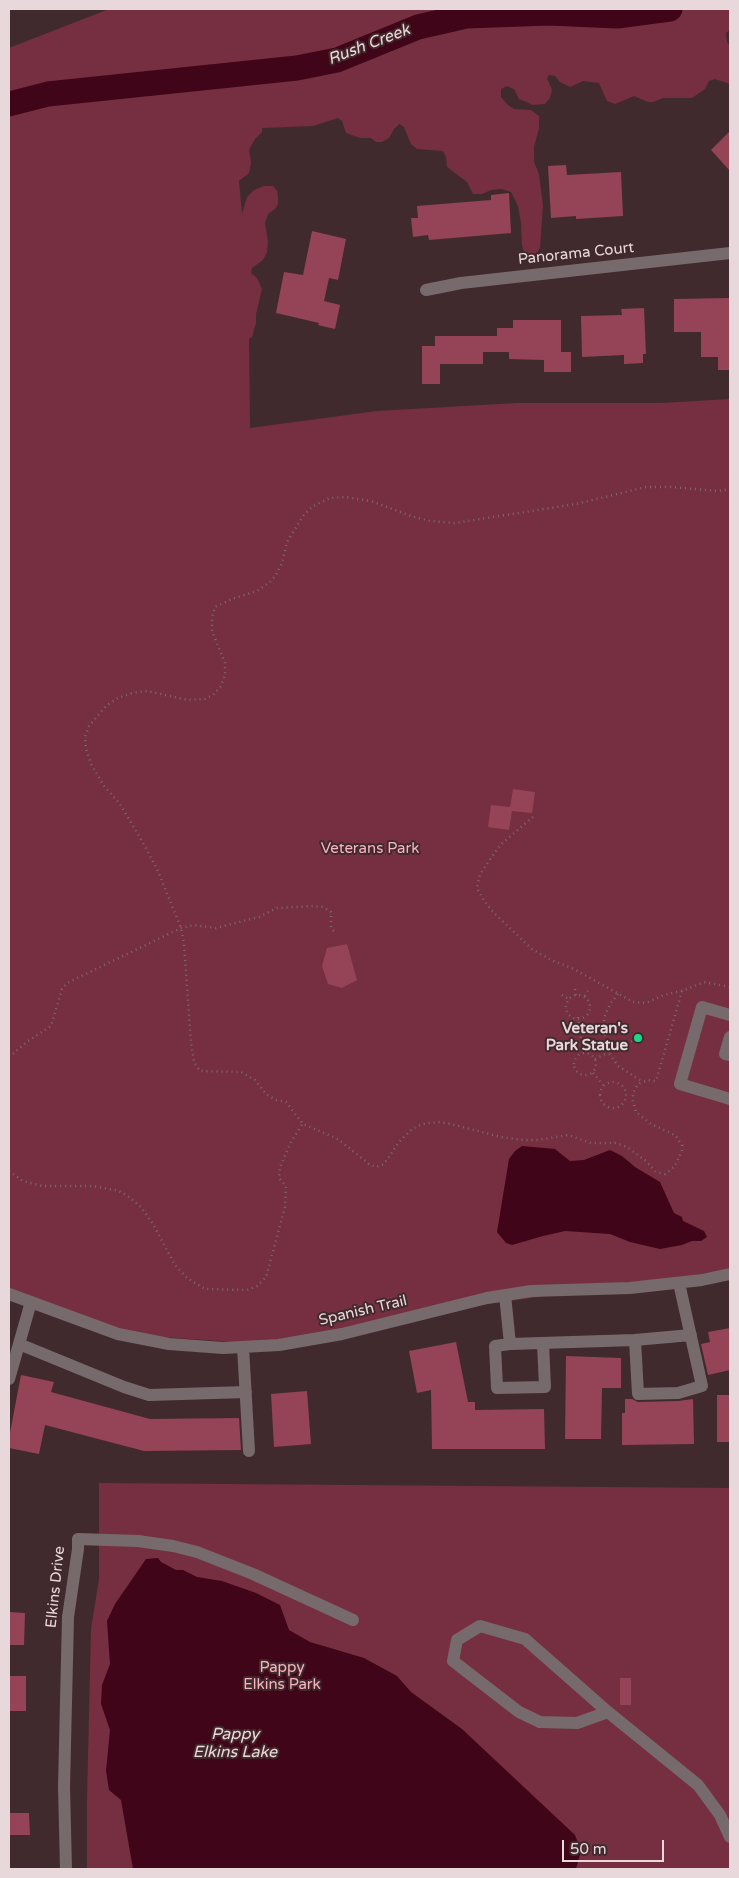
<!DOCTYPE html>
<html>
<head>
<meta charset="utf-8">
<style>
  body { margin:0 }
  #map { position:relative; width:739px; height:1878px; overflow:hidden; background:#412a2e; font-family:"Varela Round",sans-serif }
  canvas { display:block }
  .frame { position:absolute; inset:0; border:10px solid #e8d8db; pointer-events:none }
  .scale { position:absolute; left:562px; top:1840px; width:102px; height:22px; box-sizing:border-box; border:2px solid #e8d8db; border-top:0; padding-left:6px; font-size:15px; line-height:18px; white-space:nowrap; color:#e8d8db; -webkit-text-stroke:4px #412a2e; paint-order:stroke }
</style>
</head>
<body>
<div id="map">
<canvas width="739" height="1878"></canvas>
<div class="frame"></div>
<div class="scale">50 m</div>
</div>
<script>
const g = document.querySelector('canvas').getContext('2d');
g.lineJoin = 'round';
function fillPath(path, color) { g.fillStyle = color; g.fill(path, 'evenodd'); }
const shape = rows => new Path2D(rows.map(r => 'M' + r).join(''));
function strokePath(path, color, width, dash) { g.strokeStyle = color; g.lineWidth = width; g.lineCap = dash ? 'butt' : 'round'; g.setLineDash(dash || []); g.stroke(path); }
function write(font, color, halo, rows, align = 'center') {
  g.font = font + ' "Varela Round",sans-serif'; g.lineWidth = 4; g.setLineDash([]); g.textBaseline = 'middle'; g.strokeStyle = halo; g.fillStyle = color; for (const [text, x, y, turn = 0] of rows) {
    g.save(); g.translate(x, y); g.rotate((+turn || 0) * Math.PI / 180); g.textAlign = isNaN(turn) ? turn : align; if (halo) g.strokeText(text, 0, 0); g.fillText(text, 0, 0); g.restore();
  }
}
fillPath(shape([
  [109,9,730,9,730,30,726,33,727,42,730,47,730,84,715,79,709,81,705,89,692,98,663,98,653,102,648,102,634,96,615,104,607,101,599,83,583,81,570,87,560,82,555,76,549,75,547,78,552,90,550,98,545,104,533,105,519,99,514,89,507,86,501,89,501,97,508,105,514,109,531,110,539,116,539,128,534,147,534,162,539,174,543,206,540,248,535,256,529,258,525,255,522,245,521,223,518,206,511,192,502,189,491,190,482,194,473,194,467,182,447,167,446,157,443,151,417,149,411,144,404,127,399,124,394,129,389,138,382,142,376,142,371,138,360,138,346,133,342,121,338,118,313,126,262,128,262,132,255,139,249,150,251,163,249,173,239,181,242,214,247,197,254,190,264,186,273,186,277,191,278,197,278,204,275,209,268,214,265,223,268,242,267,252,263,260,252,268,251,273,257,278,262,289,256,314,256,323,252,337,249,339,250,428,377,411,517,403,662,403,730,399,730,1270,431,1312,279,1345,118,1334,9,1295,9,48],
  [99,1483,730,1488,730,1869,87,1869,87,1799,91,1629,99,1579]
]), '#752f40');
fillPath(shape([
  [522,1146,555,1149,570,1161,584,1160,610,1150,622,1156,635,1167,660,1182,674,1213,682,1217,683,1221,704,1231,707,1237,701,1241,692,1241,682,1245,660,1249,630,1242,610,1234,565,1231,543,1236,512,1245,506,1243,497,1232,509,1159,515,1151],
  [158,1558,161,1562,176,1570,183,1570,197,1577,222,1581,256,1593,280,1605,289,1630,310,1642,364,1658,397,1676,411,1692,462,1729,575,1835,581,1851,576,1869,133,1869,121,1800,109,1790,106,1771,110,1730,101,1704,102,1685,110,1664,107,1621,115,1604,146,1559]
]), '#400519');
strokePath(shape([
  [9,104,48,94,297,68,337,60,418,27,466,16,549,13,617,16,670,9]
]), '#400519', 25);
fillPath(shape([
  [730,131,730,171,711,150],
  [566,165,567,175,621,172,623,216,576,219,576,216,551,218,548,166],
  [509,193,511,233,429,240,428,235,413,237,411,218,418,218,417,206,491,200,491,195],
  [312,231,346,239,338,280,329,278,324,301,340,305,335,329,318,325,319,323,276,313,284,272,303,275],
  [730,298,730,370,718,370,718,357,701,357,701,332,674,332,674,299],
  [644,308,646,354,643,354,643,363,624,364,624,355,582,357,581,316,622,315,621,309],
  [513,320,561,320,561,352,571,352,571,372,544,372,544,360,509,359,509,352,483,352,483,364,440,364,440,384,422,384,422,346,435,346,435,336,497,336,497,328,513,328],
  [513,789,535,792,532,813,512,811,509,830,488,827,491,805,510,807],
  [347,944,357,980,342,988,328,984,322,966,327,948],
  [730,1328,730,1370,708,1375,701,1344,710,1342,708,1332],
  [456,1342,468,1402,475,1402,475,1410,544,1409,545,1449,432,1449,431,1390,417,1393,409,1351],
  [566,1356,621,1358,621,1388,602,1388,601,1439,565,1439],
  [21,1375,54,1382,51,1392,150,1419,239,1418,241,1450,144,1451,45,1425,39,1454,9,1448,9,1438],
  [307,1391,311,1444,274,1447,271,1394],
  [717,1395,730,1395,730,1442,717,1442],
  [625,1399,632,1399,638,1402,678,1401,693,1399,694,1444,622,1445,622,1413,625,1413],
  [9,1612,25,1613,24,1645,9,1645],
  [9,1676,26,1676,26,1711,9,1711],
  [620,1678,631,1678,631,1705,620,1705],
  [9,1813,29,1813,30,1835,9,1835]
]), '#954356');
strokePath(shape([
  [533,817,500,845,480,874,477,888,484,901,495,914,532,949,551,960,574,969,633,1002,646,1003,664,995,682,991,704,982,730,987],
  [575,989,576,995],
  [682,991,656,1081,648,1080,638,1084,633,1093,633,1101,636,1112,651,1124,675,1135,682,1145,682,1151,675,1166,665,1174,656,1172,646,1161,627,1147,616,1143,591,1143,568,1135,538,1140,524,1140,501,1137,451,1124,438,1122,422,1124,412,1129,399,1142,384,1164,376,1167,369,1164,338,1139,303,1124,286,1102,276,1100,266,1094,255,1080,241,1072,200,1071,194,1062,191,1043,184,944,181,928,158,871,142,841,120,804,104,786,91,764,86,749,85,737,89,726,106,706,118,698,132,693,147,691,188,700,205,699,214,694,221,686,225,675,225,663,212,631,212,617,215,607,232,599,257,591,270,582,276,575,282,563,287,542,303,516,313,506,330,498,345,497,371,501,411,516,430,521,455,523,576,504,646,487,673,487,717,491,730,489],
  [618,994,610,1004,604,1018,605,1044,608,1052,618,1066,643,1082],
  '566 1007a12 12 0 1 1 24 0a12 12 0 1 1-24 0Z',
  [562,995,569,999],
  [585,996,588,991],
  [578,1017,583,1052],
  '574 1064a11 11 0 1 1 22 0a11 11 0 1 1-22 0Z',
  [9,1057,28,1041,51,1026,62,989,67,983,181,928,193,925,216,928,259,917,277,908,313,906,323,907,331,912,331,928,336,934],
  [595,1059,638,1038],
  [593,1073,603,1085],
  '600 1095a13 13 0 1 1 26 0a13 13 0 1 1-26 0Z',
  [9,1171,23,1181,42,1186,94,1186,119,1191,129,1197,141,1207,153,1224,175,1265,187,1278,205,1289,247,1290,257,1286,266,1277,285,1207,286,1186,279,1178,280,1167,291,1142,303,1123]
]), '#7e696d', 2.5, [1, 4]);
strokePath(shape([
  [426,290,461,283,730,253],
  [730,1015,702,1007,680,1084,730,1099],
  [730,1037,725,1054,730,1055],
  [9,1294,118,1334,169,1344,223,1348,279,1345,342,1334,487,1298,531,1291,630,1288,702,1280,730,1274],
  [505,1295,510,1344,635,1340,638,1394,678,1393,702,1386,679,1283],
  [635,1340,691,1335],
  [19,1344,124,1387,149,1395,246,1392],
  [510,1344,495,1346,497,1388,545,1387,543,1343],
  [243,1347,249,1451],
  [9,1379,31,1302],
  [608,1712,577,1723,540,1722,519,1712,453,1661,457,1640,480,1626,525,1639,608,1712,698,1785,720,1815,730,1837],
  [66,1869,64,1787,68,1617,78,1549,78,1539,138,1541,173,1546,197,1552,253,1574,353,1620]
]), '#776a6c', 12);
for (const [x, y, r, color] of [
  [638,1038,5,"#19d989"]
]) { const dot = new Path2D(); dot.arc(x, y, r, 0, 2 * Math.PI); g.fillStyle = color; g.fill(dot); strokePath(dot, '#412a2e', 2); }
write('15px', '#e8d8db', '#412a2e', [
  ["Panorama Court",576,254,-6],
  ["Spanish Trail",363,1311,-13],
  ["Elkins Drive",56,1587,-84]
]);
write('15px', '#fab3bf', '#412a2e', [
  ["Veterans Park",370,849],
  ["Pappy",282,1668],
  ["Elkins Park",282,1685]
]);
write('bold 15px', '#e8d8db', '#412a2e', [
  ["Veteran's",628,1029],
  ["Park Statue",628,1046]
], 'right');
write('italic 16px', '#f0d7da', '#412a2e', [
  ["Rush Creek",369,45,-21],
  ["Pappy",235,1735],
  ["Elkins Lake",235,1753]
]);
</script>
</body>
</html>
